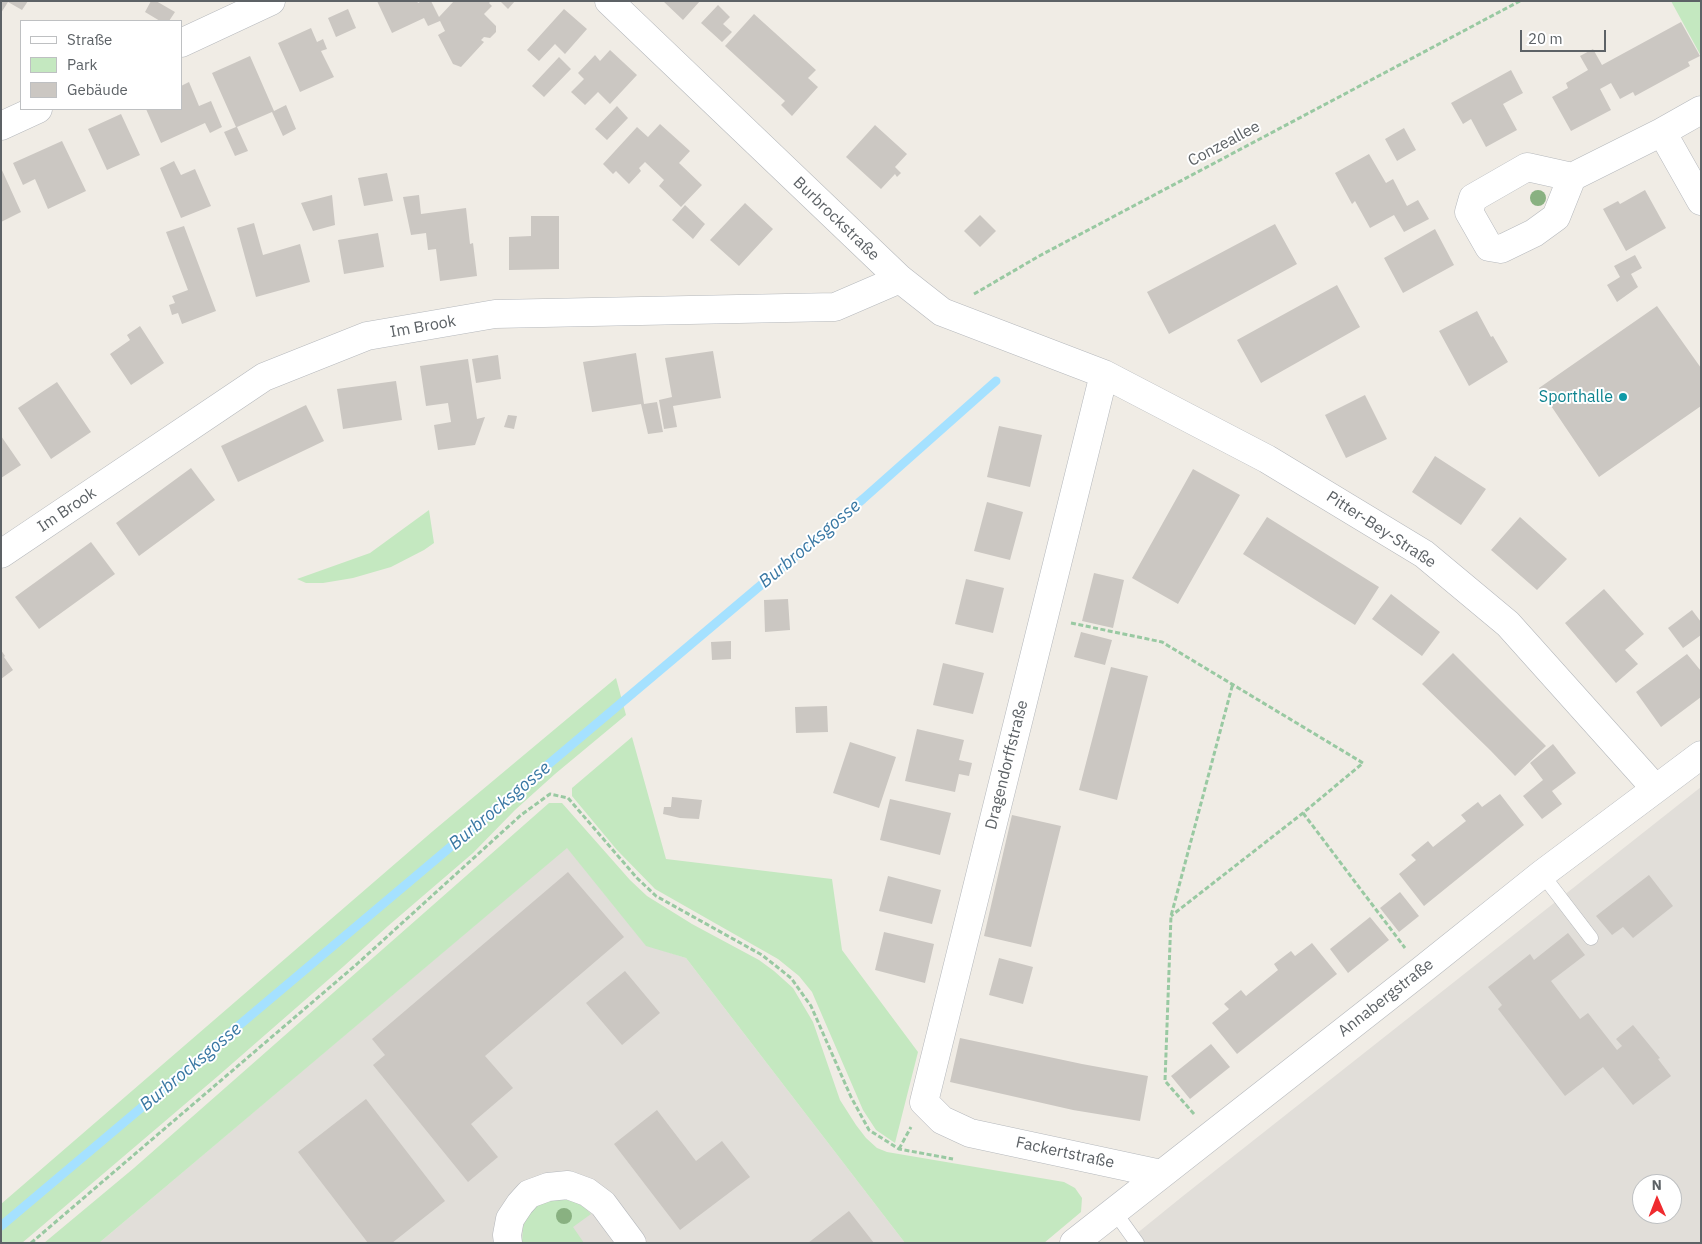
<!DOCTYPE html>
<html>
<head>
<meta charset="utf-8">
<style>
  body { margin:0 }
  #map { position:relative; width:1702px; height:1244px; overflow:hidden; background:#f0ece5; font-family:"IBM Plex Sans",sans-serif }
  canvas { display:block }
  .frame { position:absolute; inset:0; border:2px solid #5d6266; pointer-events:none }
  .legend { position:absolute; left:20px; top:20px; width:162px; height:90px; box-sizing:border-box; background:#fff; border:1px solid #bec0c2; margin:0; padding:6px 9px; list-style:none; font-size:15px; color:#5d6266 }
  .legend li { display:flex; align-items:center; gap:10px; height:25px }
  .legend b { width:25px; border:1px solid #bec0c2 }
  .north { position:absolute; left:1632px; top:1174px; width:50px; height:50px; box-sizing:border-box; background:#fff; border:1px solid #bec0c2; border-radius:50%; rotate:359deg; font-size:14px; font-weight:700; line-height:20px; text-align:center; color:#5d6266 }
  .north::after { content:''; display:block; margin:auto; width:18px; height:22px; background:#ef2b2f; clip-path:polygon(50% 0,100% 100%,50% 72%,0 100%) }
  .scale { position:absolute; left:1520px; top:30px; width:86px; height:22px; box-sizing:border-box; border:2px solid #5d6266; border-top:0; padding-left:6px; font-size:15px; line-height:18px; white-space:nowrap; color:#5d6266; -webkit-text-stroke:4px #fff; paint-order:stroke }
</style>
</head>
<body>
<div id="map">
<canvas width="1702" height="1244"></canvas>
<div class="frame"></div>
<ul class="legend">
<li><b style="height:6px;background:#fff"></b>Straße</li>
<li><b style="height:14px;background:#c4e8c0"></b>Park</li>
<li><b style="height:14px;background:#cbc7c2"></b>Gebäude</li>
</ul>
<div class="north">N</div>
<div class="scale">20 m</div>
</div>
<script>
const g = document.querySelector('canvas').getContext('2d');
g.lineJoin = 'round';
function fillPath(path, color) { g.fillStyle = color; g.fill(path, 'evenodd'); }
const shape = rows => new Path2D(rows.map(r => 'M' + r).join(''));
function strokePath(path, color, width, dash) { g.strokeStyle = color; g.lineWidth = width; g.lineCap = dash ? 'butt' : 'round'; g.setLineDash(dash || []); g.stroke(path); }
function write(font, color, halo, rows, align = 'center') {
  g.font = font + ' "IBM Plex Sans",sans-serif'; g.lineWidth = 4; g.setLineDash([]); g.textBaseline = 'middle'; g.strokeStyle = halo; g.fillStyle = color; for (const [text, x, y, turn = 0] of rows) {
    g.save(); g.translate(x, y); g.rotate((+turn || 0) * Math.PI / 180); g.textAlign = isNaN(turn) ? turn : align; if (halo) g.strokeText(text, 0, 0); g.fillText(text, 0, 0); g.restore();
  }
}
fillPath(shape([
  [1701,787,1701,1243,1125,1243,1183,1196],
  [1642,1184,1672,1184,1672,1214,1642,1214],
  [567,847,646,945,686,958,905,1243,99,1243]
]), '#e1ded9');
fillPath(shape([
  [1671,1,1701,1,1701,56],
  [429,510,434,543,424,550,391,567,353,578,323,583,306,583,297,579,370,553],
  [616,678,626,715,555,774,515,810,473,853,388,926,344,966,218,1076,22,1243,1,1243,1,1204,433,831],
  [632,737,666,859,832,879,842,950,918,1052,895,1143,876,1130,863,1110,812,992,799,976,778,959,655,889,617,850,572,796,572,788],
  [549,803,562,803,630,880,647,896,692,924,759,960,774,971,793,988,813,1022,840,1100,856,1125,866,1138,877,1148,887,1152,1064,1182,1075,1188,1082,1198,1081,1212,1044,1243,905,1243,686,958,646,946,567,848,99,1243,44,1243,134,1168],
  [549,1199,571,1199,585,1208,591,1214,573,1227,584,1243,522,1243,523,1228,525,1220,531,1210,538,1204]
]), '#c4e8c0');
strokePath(shape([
  [1,1226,863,499,996,381]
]), '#a5e1ff', 9);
fillPath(shape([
  [1,1,28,1,22,10,8,2,1,13],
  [151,1,156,1,175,12,169,21,160,21,145,12],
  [377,1,417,1,418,3,422,1,431,1,439,17,454,1,491,1,489,3,492,6,484,14,496,26,496,32,490,38,484,37,481,40,484,42,461,67,453,64,438,35,445,31,440,21,428,26,424,18,392,33],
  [500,1,515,1,508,9],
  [663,1,700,1,683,20],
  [718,5,730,17,723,24,732,32,722,42,701,23],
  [348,9,356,28,336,37,328,18],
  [564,9,587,29,565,54,555,44,539,61,527,50],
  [754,14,816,70,808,78,818,87,792,116,781,105,785,101,725,46],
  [1681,22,1700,56,1688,62,1690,66,1635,96,1633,92,1620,99,1611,83,1600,89,1611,110,1571,131,1552,97,1568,88,1566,83,1588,70,1580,56,1593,49,1602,65],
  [311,28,317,42,323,39,327,49,321,51,334,77,300,92,278,43],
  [610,50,637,75,610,104,598,92,585,105,571,92,584,79,578,73,595,55,600,61],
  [250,56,274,111,286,105,296,129,283,136,272,112,237,127,248,151,235,156,224,132,236,127,212,73],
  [559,57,571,69,544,97,532,86],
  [1511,70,1523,93,1503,104,1517,130,1486,147,1471,119,1463,124,1451,103],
  [189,82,199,106,211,101,222,127,210,133,205,123,161,143,146,109,181,109,181,86],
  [617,106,628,118,607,140,595,129],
  [121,114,140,155,107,170,88,129],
  [660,124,690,151,679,163,702,185,681,207,659,186,664,180,645,162,639,168,641,171,629,184,616,171,613,174,603,164,637,127,648,137],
  [875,125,907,154,895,167,901,173,897,177,895,174,881,189,846,157],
  [1404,128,1416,150,1397,161,1385,139],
  [62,141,86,191,48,209,35,179,23,185,13,163],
  [1369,154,1386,183,1393,179,1407,206,1418,200,1429,219,1404,232,1394,215,1370,228,1355,201,1352,204,1335,173],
  [174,161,181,175,195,169,211,206,181,218,160,168],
  [1,168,21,212,1,222],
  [387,173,393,201,364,206,358,178],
  [1645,190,1666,228,1626,251,1603,209,1618,201,1620,204],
  [332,195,335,225,313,231,301,203],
  [419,195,421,214,466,208,470,244,473,243,477,276,440,281,436,249,428,250,426,233,411,235,403,197],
  [745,203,773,229,739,266,710,240],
  [685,205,705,224,693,239,672,220],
  [980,215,996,231,980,247,964,231],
  [531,216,559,216,559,269,509,270,509,237,531,236],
  [254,223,263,255,300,244,310,282,256,297,237,228],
  [1275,224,1297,264,1169,334,1147,292],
  [184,226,216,311,182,324,178,313,172,315,169,305,175,303,172,296,188,290,166,232],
  [1435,229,1454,265,1403,293,1384,258],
  [378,233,384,267,344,274,338,240],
  [1635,255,1642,268,1631,274,1638,287,1617,302,1607,285,1620,277,1614,266],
  [1337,285,1360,327,1261,383,1237,340],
  [1657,306,1701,368,1701,406,1599,477,1539,388],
  [1477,311,1491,337,1493,336,1508,362,1469,386,1439,331],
  [140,326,164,363,131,385,110,354,130,340,127,335],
  [713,351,721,398,673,406,677,427,664,429,659,400,672,397,665,358],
  [636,353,644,404,657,402,663,432,648,434,641,404,592,412,583,362],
  [498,355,501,379,476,383,472,359],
  [468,359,477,419,485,417,475,445,438,450,434,425,451,422,448,403,426,406,420,366],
  [396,381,402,420,343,429,337,389],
  [57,382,91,432,51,459,18,408],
  [1365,395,1387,439,1346,458,1325,415],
  [306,405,324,441,238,482,221,446],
  [508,415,517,416,514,429,504,427],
  [999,426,1042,435,1030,487,987,477],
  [1,436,21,465,1,478],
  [1435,456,1486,489,1461,525,1412,492],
  [191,468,215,500,139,556,116,523],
  [1193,469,1240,495,1178,604,1132,578],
  [987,502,1023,512,1010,560,974,551],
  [1267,517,1379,587,1355,625,1243,554],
  [1520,517,1567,559,1537,590,1491,550],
  [91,542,115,574,39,629,15,597],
  [1094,573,1124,580,1113,628,1082,621],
  [966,579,1004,588,993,633,955,624],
  [1604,589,1644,634,1625,650,1638,664,1616,683,1565,623],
  [1391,594,1440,632,1422,656,1372,619],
  [788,599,790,630,765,632,764,600],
  [1692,610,1701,622,1701,635,1683,648,1668,628],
  [1081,632,1112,640,1105,665,1074,657],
  [731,641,731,659,712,660,711,642],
  [1,650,5,656,4,657,13,670,1,679],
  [1453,653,1546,746,1515,776,1490,750,1422,684],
  [1687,654,1701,671,1701,697,1661,727,1636,692],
  [943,663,984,673,973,714,933,705],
  [1111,667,1148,676,1117,800,1079,790],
  [827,706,828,732,796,733,795,707],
  [917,729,964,740,959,760,972,763,969,776,959,774,955,792,905,781],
  [850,742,896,757,879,808,833,793],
  [1553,744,1576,773,1552,791,1562,804,1542,819,1523,796,1543,780,1530,763],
  [1500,794,1524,825,1424,906,1399,874,1416,860,1411,855,1428,841,1433,847,1466,821,1461,815,1469,809,1478,802,1482,807],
  [672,797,702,800,699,819,680,818,663,814,664,807,671,807],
  [890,799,951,813,940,855,880,840],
  [1012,815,1061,826,1031,947,984,936],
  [568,872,624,937,485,1056,513,1088,471,1124,498,1157,468,1182,373,1065,385,1055,372,1039],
  [1649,875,1673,906,1633,938,1623,927,1612,935,1596,916],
  [888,876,941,890,932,924,879,911],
  [1400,892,1419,916,1399,932,1380,908],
  [1370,917,1389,940,1348,973,1330,949],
  [884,932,934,944,925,983,875,970],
  [1568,933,1585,955,1551,981,1580,1019,1588,1013,1617,1050,1622,1046,1616,1039,1633,1025,1660,1058,1658,1059,1671,1076,1633,1105,1603,1067,1565,1096,1498,1009,1502,1005,1488,987,1530,954,1534,960],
  [1312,943,1337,974,1237,1054,1212,1023,1229,1009,1224,1004,1241,990,1246,996,1278,970,1274,964,1291,951,1295,956],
  [999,958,1033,967,1023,1004,989,995],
  [625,971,660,1013,622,1045,586,1003],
  [960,1038,1082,1064,1148,1076,1140,1121,1073,1110,950,1082],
  [1211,1044,1230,1067,1190,1099,1171,1076],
  [366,1099,445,1201,392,1243,368,1243,298,1152],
  [657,1110,696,1161,722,1141,750,1177,680,1230,614,1144],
  [849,1211,874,1243,808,1243]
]), '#cbc7c2');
const lane = shape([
  [1542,874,1591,938],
  [1114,1211,1137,1243]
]);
const street = shape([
  [609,1,900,279,942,312,1104,374,1267,459,1424,554,1508,624,1655,788],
  [181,43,271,1],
  [1701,110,1662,132,1701,201],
  [1,126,38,109],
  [1572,177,1556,217,1534,233,1501,249,1489,247,1469,212,1473,198,1527,167,1572,177,1662,132],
  [1104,374,924,1102,942,1120,970,1133,1161,1174],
  [1,554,264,377,367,336,495,314,835,307,900,279],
  [508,1243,507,1235,510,1219,520,1204,529,1194,548,1187,568,1185,587,1192,603,1204,632,1243],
  [1074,1243,1422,970,1542,874,1701,755]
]);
strokePath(lane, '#b5b8bc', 15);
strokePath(street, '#b5b8bc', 29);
strokePath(shape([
  [974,294,1041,255,1520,1],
  [1071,623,1162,642,1363,763,1303,813,1171,916],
  [1303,813,1405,948],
  [1194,1114,1165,1081,1171,916,1233,683],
  [899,1149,911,1127],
  [31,1243,357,964,521,815,550,794,568,798,637,878,656,896,762,955,791,978,811,1006,851,1097,869,1130,899,1149,953,1159]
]), '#99c9a2', 3, [5, 2.5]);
strokePath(lane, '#fff', 14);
strokePath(street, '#fff', 28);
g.fillStyle = '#89b181';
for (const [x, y] of [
  [1538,198],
  [564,1216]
]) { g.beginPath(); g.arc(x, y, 8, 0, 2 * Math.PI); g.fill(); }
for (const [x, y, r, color] of [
  [1623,397,5,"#0f9aa8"]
]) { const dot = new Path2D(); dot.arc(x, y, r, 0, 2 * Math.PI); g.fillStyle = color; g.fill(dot); strokePath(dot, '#fff', 2); }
write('16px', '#5d6266', '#fff', [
  ["Conzeallee",1224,144,-28],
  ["Burbrockstraße",836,219,44],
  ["Im Brook",423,327,-10],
  ["Im Brook",67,510,-34],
  ["Pitter-Bey-Straße",1381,530,33],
  ["Dragendorffstraße",1007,765,-76],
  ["Annabergstraße",1386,998,-38],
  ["Fackertstraße",1065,1153,12]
]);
write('16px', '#0d838f', '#fff', [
  ["Sporthalle",1613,397]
], 'right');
write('italic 18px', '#3877a3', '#fff', [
  ["Burbrocksgosse",810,544,-40],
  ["Burbrocksgosse",500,806,-40],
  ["Burbrocksgosse",191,1067,-40]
]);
</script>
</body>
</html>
